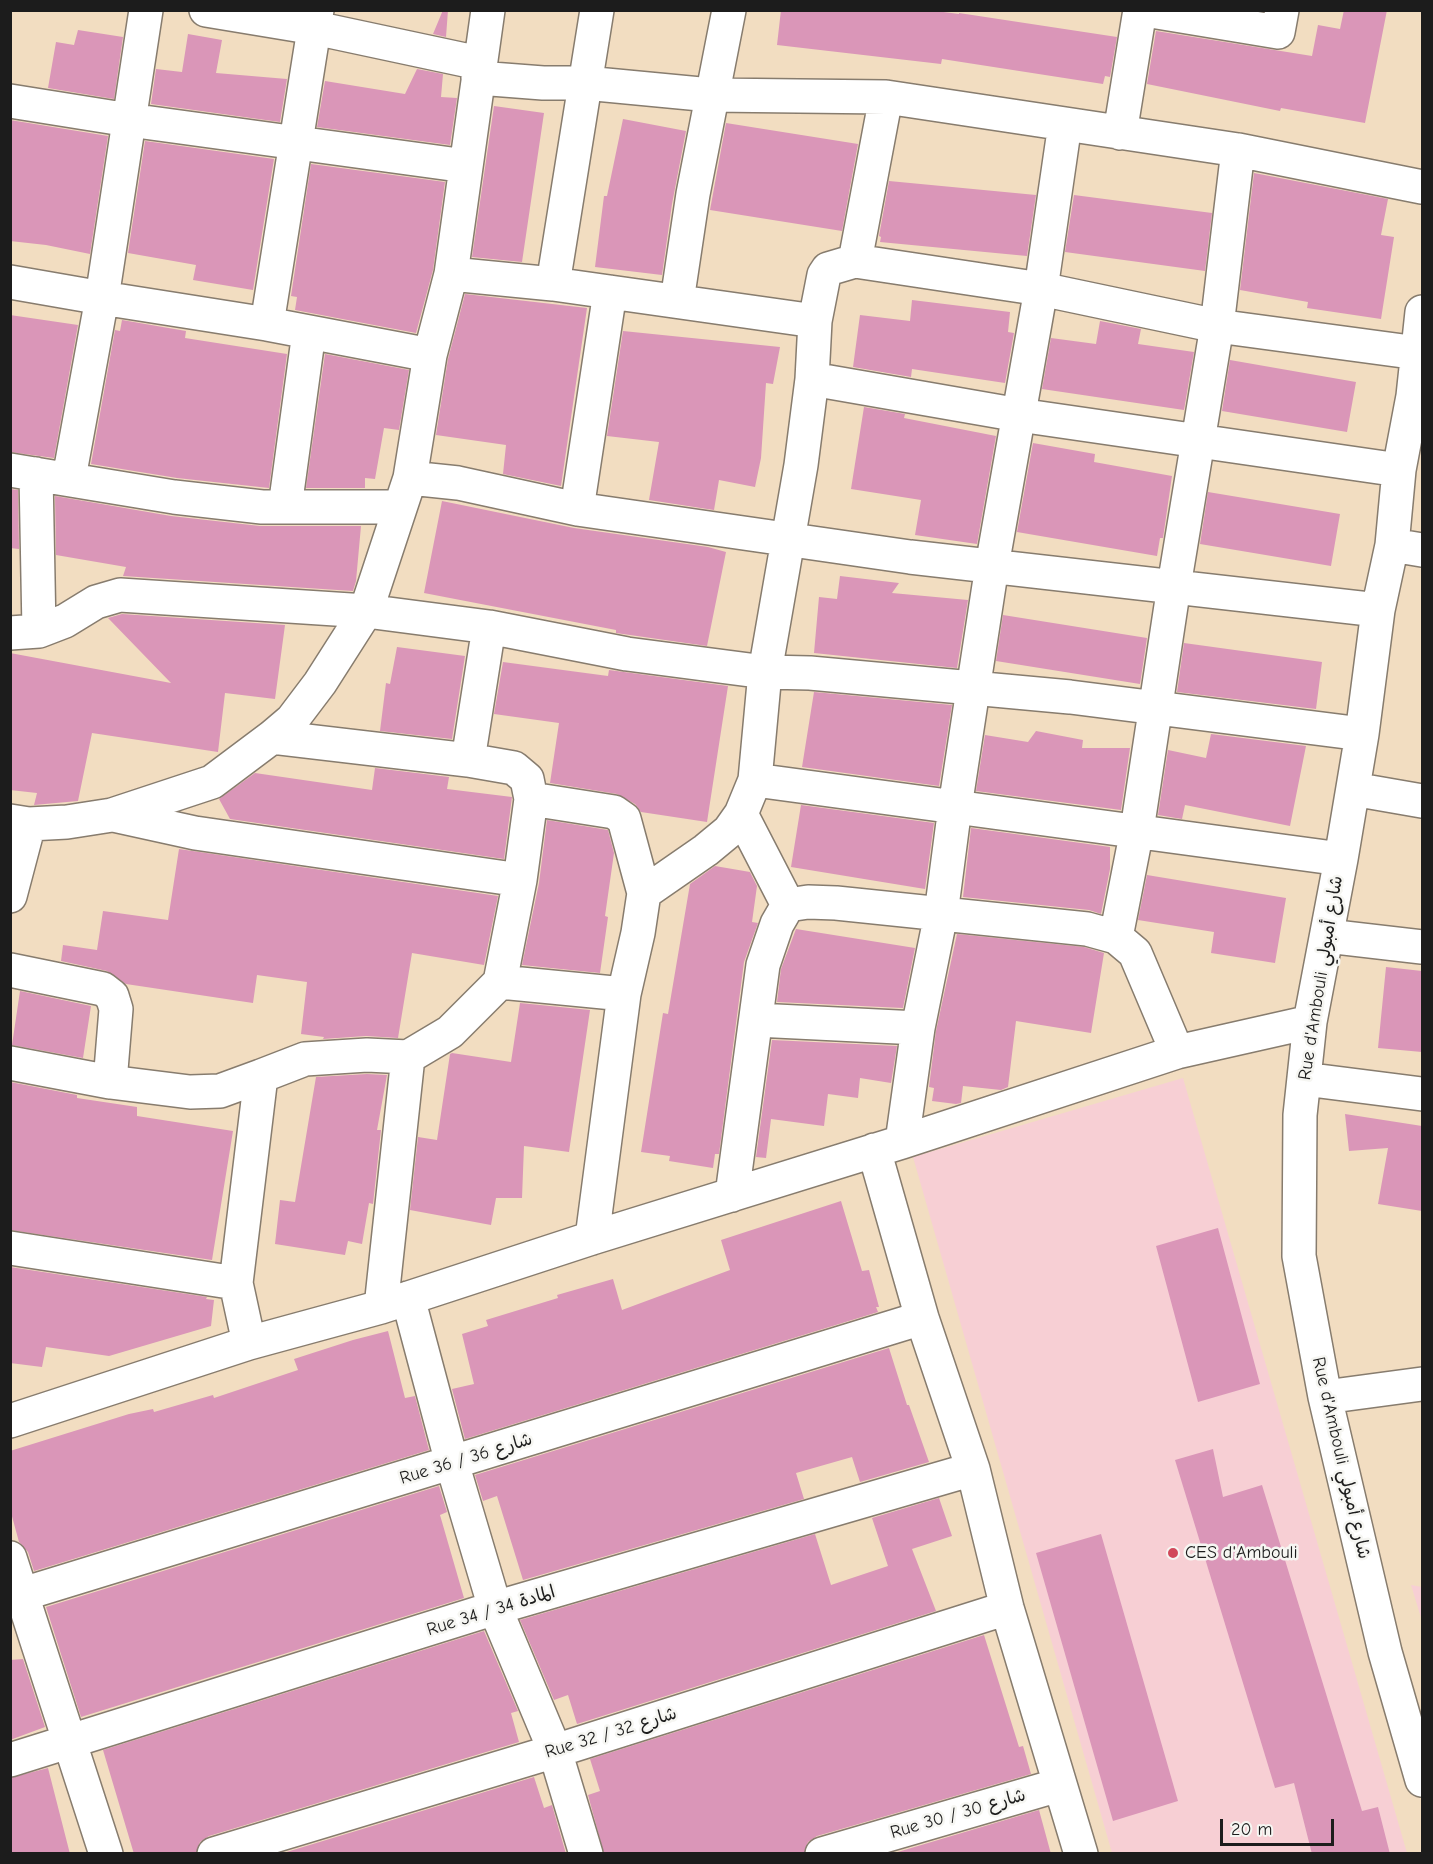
<!DOCTYPE html>
<html>
<head>
<meta charset="utf-8">
<style>
  body { margin:0 }
  #map { position:relative; width:1433px; height:1864px; overflow:hidden; background:#f2ddc1; font-family:"Comic Neue",sans-serif }
  canvas { display:block }
  .frame { position:absolute; inset:0; border:12px solid #1c1c1c; pointer-events:none }
  .scale { position:absolute; left:1220px; top:1819px; width:114px; height:27px; box-sizing:border-box; border:3px solid #1c1c1c; border-top:0; padding-left:8px; font-size:18px; line-height:21px; white-space:nowrap; color:#1c1c1c; -webkit-text-stroke:4px #f6f6f2; paint-order:stroke }
</style>
</head>
<body>
<div id="map">
<canvas width="1433" height="1864"></canvas>
<div class="frame"></div>
<div class="scale">20 m</div>
</div>
<script>
const g = document.querySelector('canvas').getContext('2d');
g.lineJoin = 'round';
function fillPath(path, color) { g.fillStyle = color; g.fill(path, 'evenodd'); }
const shape = rows => new Path2D(rows.map(r => 'M' + r).join(''));
function strokePath(path, color, width, dash) { g.strokeStyle = color; g.lineWidth = width; g.lineCap = dash ? 'butt' : 'round'; g.setLineDash(dash || []); g.stroke(path); }
function write(font, color, halo, rows, align = 'center') {
  g.font = font + ' "Comic Neue","Playpen Sans Arabic",sans-serif'; g.lineWidth = 5; g.setLineDash([]); g.textBaseline = 'middle'; g.strokeStyle = halo; g.fillStyle = color; for (const [text, x, y, turn = 0] of rows) {
    g.save(); g.translate(x, y); g.rotate((+turn || 0) * Math.PI / 180); g.textAlign = isNaN(turn) ? turn : align; if (halo) g.strokeText(text, 0, 0); g.fillText(text, 0, 0); g.restore();
  }
}
fillPath(shape([
  [1183,1078,1407,1853,1112,1853,913,1157],
  [1411,1585,1422,1587,1422,1621]
]), '#f7cfd4');
fillPath(shape([
  [443,10,448,10,446,37,433,34],
  [781,10,928,10,959,14,959,13,1117,37,1110,77,1105,76,1103,84,942,59,941,64,777,45],
  [1344,10,1387,10,1365,123,1281,108,1280,111,1147,84,1156,31,1312,56,1318,25,1340,29],
  [78,30,123,37,114,99,48,88,56,42,74,45],
  [188,34,222,40,216,73,287,79,280,122,151,104,156,69,182,72],
  [417,69,443,74,441,97,457,98,450,145,317,127,325,81,405,94],
  [494,106,544,113,522,262,472,257],
  [623,119,686,131,672,204,662,275,595,267,604,196,607,196],
  [10,120,108,136,90,254,46,245,10,241],
  [726,123,858,144,842,231,710,210],
  [145,141,274,159,253,290,193,280,196,265,128,253],
  [311,164,445,182,433,270,416,333,295,310,297,297,291,296],
  [1254,173,1388,199,1381,235,1394,237,1381,319,1307,308,1308,302,1240,290],
  [889,181,1036,195,1027,256,880,242,881,237,879,236],
  [1074,195,1212,213,1205,271,1065,252],
  [465,294,587,308,561,486,503,474,506,445,436,435,448,359],
  [912,300,1010,312,1008,332,1014,333,1005,383,912,369,911,377,853,367,860,315,910,321],
  [10,315,78,325,54,458,10,452],
  [122,320,186,331,185,338,287,354,269,488,177,478,91,464,115,330,120,331],
  [1100,321,1141,329,1138,344,1194,352,1184,410,1042,389,1051,338,1096,344],
  [623,331,780,347,773,384,766,383,761,458,755,487,719,480,714,510,649,500,659,442,607,436],
  [325,354,409,370,399,430,384,428,375,479,365,478,365,488,306,488],
  [1230,360,1356,382,1347,432,1222,411],
  [864,407,905,414,904,418,996,436,977,544,915,535,921,500,851,489],
  [1033,443,1095,454,1094,462,1172,476,1163,538,1160,538,1157,556,1017,532],
  [10,489,18,490,19,549,10,548],
  [1208,492,1340,514,1331,566,1200,544],
  [55,496,171,516,260,526,361,526,356,581,353,591,123,576,126,567,56,555],
  [442,501,574,528,708,547,726,552,707,646,616,633,616,630,424,593],
  [840,576,899,583,892,593,968,600,957,668,814,653,819,597,837,599],
  [122,614,285,625,275,699,225,693,218,752,92,733,78,801,34,805,37,793,10,790,10,653,171,683,108,618],
  [1003,615,1147,638,1140,684,996,661],
  [1184,643,1322,662,1316,709,1177,692],
  [397,647,465,656,452,739,380,731,386,683,390,684],
  [503,662,608,676,609,670,728,686,707,822,641,812,635,804,617,794,550,783,559,723,494,714],
  [814,692,952,705,939,786,802,767],
  [1036,731,1083,740,1082,748,1130,748,1121,810,976,791,985,735,1028,742],
  [1211,734,1306,746,1290,826,1185,805,1182,819,1158,815,1168,750,1206,758],
  [375,768,449,777,447,789,512,797,504,859,230,819,219,799,255,773,372,790],
  [801,805,934,823,925,889,791,867],
  [547,820,608,830,614,853,605,916,608,917,600,973,522,965,539,883],
  [971,828,1110,847,1110,869,1101,914,1089,910,963,897],
  [179,849,498,896,484,965,412,953,398,1038,366,1036,323,1039,324,1037,301,1034,307,982,257,975,253,1003,126,984,107,971,61,961,63,945,97,950,103,911,168,920],
  [715,866,750,872,757,886,752,922,758,923,744,962,719,1154,715,1154,713,1168,669,1161,670,1156,641,1152,663,1013,668,1014,690,884],
  [1147,875,1286,898,1275,963,1211,953,1214,932,1138,920],
  [796,929,915,948,903,1008,777,1002,781,969],
  [957,934,1084,947,1104,953,1091,1033,1016,1021,1008,1087,1001,1090,963,1086,961,1103,956,1104,932,1101,934,1088,929,1087,936,1031],
  [1386,967,1422,971,1422,1052,1378,1048],
  [20,991,91,1006,83,1058,12,1045],
  [520,1003,590,1010,569,1152,524,1146,522,1198,496,1198,491,1225,410,1210,418,1137,437,1140,450,1054,452,1053,511,1062],
  [772,1040,897,1046,891,1083,860,1078,858,1098,828,1094,824,1126,771,1119,766,1158,756,1157],
  [367,1074,387,1075,377,1130,381,1130,373,1204,369,1203,362,1244,348,1241,345,1255,275,1244,280,1200,295,1202,316,1077],
  [10,1082,77,1095,77,1098,137,1107,137,1116,233,1131,212,1260,10,1230],
  [1345,1114,1422,1126,1422,1211,1378,1204,1388,1148,1349,1151],
  [841,1201,862,1271,869,1270,879,1307,876,1307,878,1312,465,1439,452,1389,474,1384,462,1334,488,1326,486,1320,558,1298,557,1295,613,1279,622,1310,730,1270,721,1240],
  [1218,1228,1260,1384,1198,1402,1156,1246],
  [10,1267,207,1297,206,1299,214,1300,211,1326,109,1356,46,1347,42,1367,10,1363],
  [388,1331,405,1398,415,1396,429,1450,34,1571,28,1552,19,1542,10,1509,10,1451,129,1414,153,1409,154,1412,213,1395,214,1398,298,1370,294,1359,353,1340],
  [889,1348,907,1405,909,1405,929,1462,860,1482,852,1457,796,1473,804,1499,523,1580,497,1496,483,1501,475,1475],
  [1213,1449,1223,1497,1262,1485,1362,1811,1378,1807,1390,1854,1312,1854,1294,1783,1275,1788,1175,1460],
  [439,1486,447,1512,440,1515,464,1598,81,1717,46,1607],
  [939,1498,952,1536,912,1549,936,1611,577,1724,568,1695,554,1700,520,1620,815,1534,831,1585,888,1566,872,1518],
  [1101,1534,1178,1801,1113,1821,1036,1553],
  [484,1631,518,1711,511,1713,519,1742,209,1836,200,1842,196,1854,134,1854,103,1750],
  [984,1635,1019,1747,1023,1746,1031,1774,817,1836,808,1842,804,1854,604,1854,588,1795,600,1791,590,1759],
  [23,1659,45,1727,10,1740,10,1660],
  [48,1768,70,1854,10,1854,10,1778],
  [534,1777,544,1808,552,1805,566,1854,280,1854],
  [1039,1810,1051,1854,891,1854]
]), '#da96b8');
const minor = shape([
  [206,10,315,28,479,63],
  [1145,10,1278,32,1282,10],
  [478,78,543,83,585,83,711,95,886,97,1238,150,1422,187],
  [10,101,129,120,466,166],
  [1120,133,1140,10],
  [855,261,886,97],
  [451,274,553,284,815,321],
  [10,282,102,298,267,324,430,355],
  [553,284,597,10],
  [677,301,693,194,729,10],
  [1422,312,1413,396,1399,470,1392,545,1378,610,1362,734,1341,859,1310,1022,1300,1115,1299,1256,1325,1397,1385,1652,1422,1780],
  [267,324,317,10],
  [812,379,1019,415,1399,470],
  [10,470,174,497,262,507,400,507],
  [36,474,39,631],
  [69,478,102,298,146,10],
  [410,478,430,355,451,274,488,10],
  [285,507,309,332],
  [577,509,610,292],
  [1392,545,1422,550],
  [10,633,39,631,65,621,96,602,120,595,366,611,489,627,627,654,765,672,810,673,1070,697,1362,734],
  [468,760,489,627],
  [755,780,1341,859],
  [1353,789,1422,801],
  [531,799,614,812,624,819,644,893],
  [741,814,788,905],
  [113,815,195,833,520,880],
  [10,821,29,824,67,822,112,815,212,782,272,737,292,720,320,683,366,611,410,478,458,483,577,509,910,557,1378,610],
  [10,896,29,824],
  [1327,936,1422,947],
  [1116,937,1137,830,1174,586,1217,326,1238,150],
  [10,970,103,989,112,996,116,1009,110,1082],
  [500,982,624,994],
  [756,1020,918,1028],
  [10,1063,110,1082,190,1092,220,1091,261,1076],
  [1304,1079,1422,1094],
  [902,1142,918,1028,941,914,955,807,992,566,1041,289,1065,124],
  [874,1150,922,1318,973,1469,1007,1608,1081,1854],
  [732,1195,763,965,777,924,788,905,808,902,836,903,1087,929,1116,937,1135,953,1177,1052],
  [592,1238,624,994,638,933,644,893,706,850,729,831,741,814,755,780,765,672,801,465,812,379,815,321,824,275,828,269,855,261,1041,289,1217,326,1418,353],
  [10,1248,236,1283],
  [408,1298,452,1463,495,1608,555,1751,586,1854],
  [381,1307,408,1057],
  [249,1343,236,1283,261,1076,305,1059,367,1055,408,1057,450,1032,500,982,520,880,531,799,527,779,514,768,468,760,272,737],
  [1325,1397,1422,1384],
  [10,1421,249,1343,381,1307,592,1238,902,1142,1177,1052,1310,1022],
  [10,1558,106,1854],
  [10,1598,922,1318],
  [10,1760,495,1608,973,1469],
  [214,1854,555,1751,1007,1608],
  [822,1854,1059,1785]
]);
strokePath(minor, '#877c6e', 36);
strokePath(minor, '#fff', 33);
for (const [x, y, r, color] of [
  [1173,1553,6,"#d1495b"]
]) { const dot = new Path2D(); dot.arc(x, y, r, 0, 2 * Math.PI); g.fillStyle = color; g.fill(dot); strokePath(dot, '#f6f6f2', 2); }
write('18px', '#1c1c1c', '#f6f6f2', [
  ["Rue d'Ambouli شارع أمبولي",1321,978,-81],
  ["Rue d'Ambouli شارع أمبولي",1341,1458,77],
  ["Rue 36 / شارع 36",466,1459,-17],
  ["Rue 34 / المادة 34",491,1611,-17],
  ["Rue 32 / شارع 32",611,1733,-17],
  ["Rue 30 / شارع 30",958,1814,-16]
]);
write('18px', '#1c1c1c', '#f6f6f2', [
  ["CES d'Ambouli",1185,1553]
], 'left');
</script>
</body>
</html>
